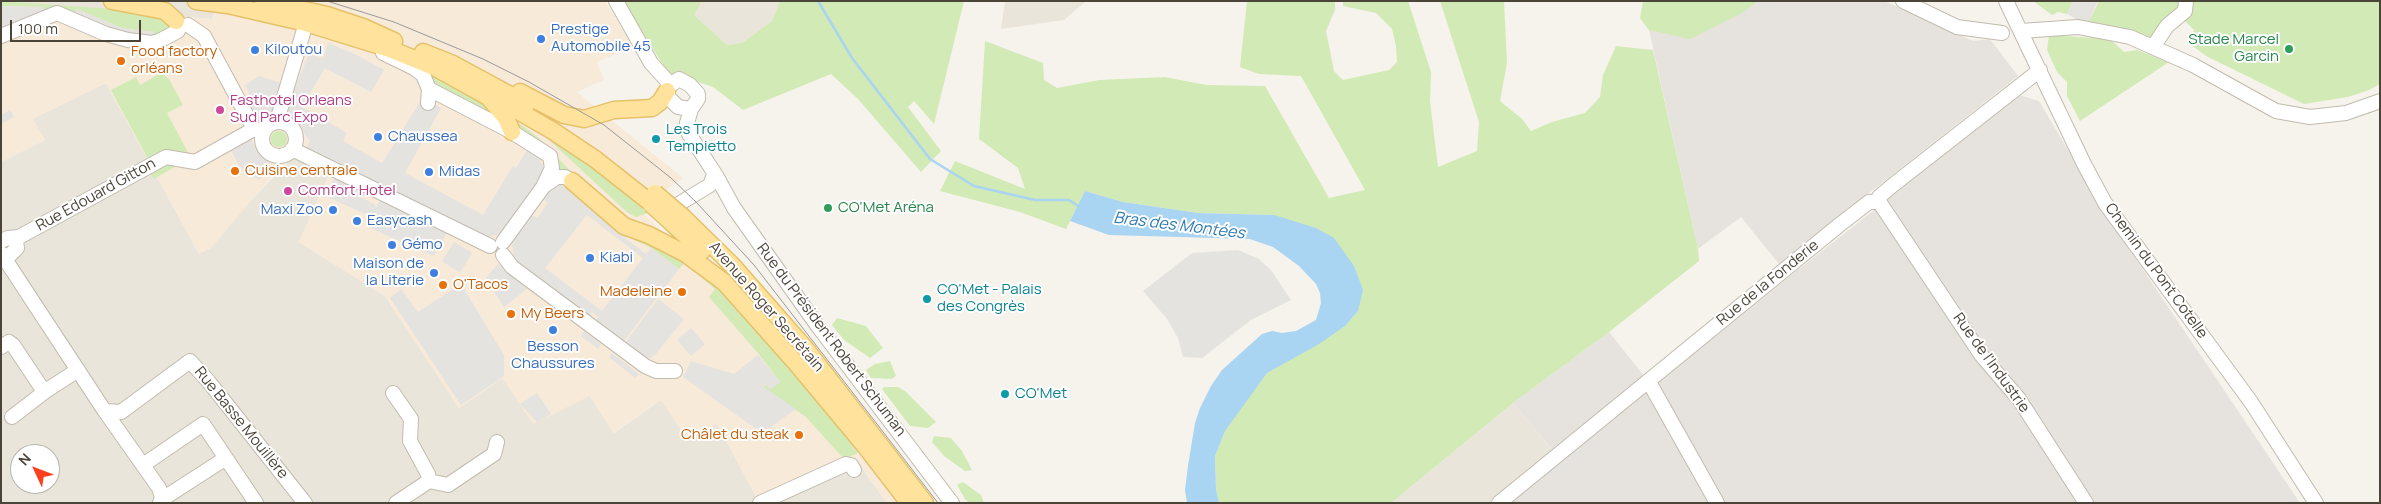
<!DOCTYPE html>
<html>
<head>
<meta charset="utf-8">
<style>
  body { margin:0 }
  #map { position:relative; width:2381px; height:504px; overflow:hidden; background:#f6f3ec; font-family:Manrope,sans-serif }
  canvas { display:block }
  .frame { position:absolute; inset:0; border:2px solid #4b4439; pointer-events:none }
  .north { position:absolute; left:10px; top:444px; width:50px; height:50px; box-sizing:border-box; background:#fff; border:1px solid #b7b4b0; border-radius:50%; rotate:313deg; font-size:14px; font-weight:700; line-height:20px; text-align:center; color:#4b4439 }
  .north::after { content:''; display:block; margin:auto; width:18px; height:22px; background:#fc3f1d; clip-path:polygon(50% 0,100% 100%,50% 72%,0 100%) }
  .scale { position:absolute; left:10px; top:20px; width:131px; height:22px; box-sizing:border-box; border:2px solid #4b4439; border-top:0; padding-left:6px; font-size:15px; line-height:18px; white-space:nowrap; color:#4b4439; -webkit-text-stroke:4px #fff; paint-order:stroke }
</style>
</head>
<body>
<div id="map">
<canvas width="2381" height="504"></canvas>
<div class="frame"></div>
<div class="north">N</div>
<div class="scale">100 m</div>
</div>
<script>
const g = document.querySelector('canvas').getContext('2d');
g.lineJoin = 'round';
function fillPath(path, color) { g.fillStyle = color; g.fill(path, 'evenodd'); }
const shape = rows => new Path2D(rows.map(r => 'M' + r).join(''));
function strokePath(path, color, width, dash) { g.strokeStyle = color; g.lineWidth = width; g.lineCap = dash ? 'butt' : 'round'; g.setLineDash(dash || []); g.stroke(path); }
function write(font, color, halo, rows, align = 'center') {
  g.font = font + ' Manrope,sans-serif'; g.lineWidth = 4; g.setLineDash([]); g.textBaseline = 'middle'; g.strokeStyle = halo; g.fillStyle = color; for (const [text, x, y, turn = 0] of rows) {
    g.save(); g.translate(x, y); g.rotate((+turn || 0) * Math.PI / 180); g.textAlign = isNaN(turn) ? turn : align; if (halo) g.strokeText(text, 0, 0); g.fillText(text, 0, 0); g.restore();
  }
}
fillPath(shape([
  [1,1,218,1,212,19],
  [702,1,780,1,772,21,742,43,727,45,694,15],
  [1005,1,1086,1,1064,20,1001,29],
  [106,83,199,254,292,158,330,172,299,242,385,296,459,408,502,378,590,396,614,433,661,400,717,424,758,500,855,458,887,503,1,503,1,162,45,140,32,119],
  [20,454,50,454,50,484,20,484],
  [1513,403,1553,451,1490,503,1391,503]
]), '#eae5da');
fillPath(shape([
  [218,1,605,1,633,47,597,62,604,80,577,92,683,178,638,208,703,269,848,437,899,503,887,503,855,458,758,500,717,424,686,439,661,400,613,433,590,396,533,424,502,378,459,408,385,296,299,242,330,172,291,158,276,172,211,248,199,254,106,83,33,119,45,140,1,162,1,2,212,19]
]), '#f7ead8');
fillPath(shape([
  [1714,1,1884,1,1973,41,1990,39,2018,76,1779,264,1741,217,1698,249,1649,30],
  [2016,94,2039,101,2105,213,2300,503,1509,503,1560,459,1513,403,1609,332,1653,387,1789,277,1901,189]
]), '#e6e2dd');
fillPath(shape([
  [1,1,156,12,169,25,168,29,153,39,153,32,122,28,77,9,74,15,44,14,43,7,2,6,1,12],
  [623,1,702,1,694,15,727,45,742,43,772,21,780,1,964,1,934,124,914,101,908,107,941,151,921,172,858,99,831,74,743,110,713,87,680,76,672,79],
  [1247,1,1335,1,1335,10,1326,31,1334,71,1343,80,1389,70,1397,62,1396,46,1392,29,1376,13,1343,6,1343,1,1408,1,1431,72,1430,101,1438,167,1477,151,1479,122,1440,1,1504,1,1507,63,1500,101,1522,119,1531,131,1552,122,1585,113,1600,97,1603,75,1616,46,1653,50,1698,249,1699,261,1609,332,1513,403,1391,503,1219,503,1216,489,1215,456,1225,431,1247,399,1267,373,1344,327,1358,311,1274,215,1198,213,1123,202,1085,191,1066,229,1020,212,940,191,955,161,1025,189,1018,168,979,139,985,41,1043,63,1044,80,1057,88,1099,80,1165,77,1206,85,1265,86,1329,198,1365,190,1301,76,1259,74,1240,67],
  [1643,1,1758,1,1742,13,1690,39,1649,30,1640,18],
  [2033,1,2073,1,2067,14,2058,12,2052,15],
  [2099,1,2380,1,2380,84,2369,90,2348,97,2304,104,2206,56,2189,43,2194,30,2170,6,2176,12,2151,39,2105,25,2088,23],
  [2049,35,2110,39,2124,52,2137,50,2169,62,2080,121,2067,96,2067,82,2057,72,2047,50],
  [424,69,445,84,491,108,504,122,436,87],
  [161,73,169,79,183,105,167,113,191,158,163,150,148,159,111,90,136,77,140,85],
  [511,117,540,139,576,177,558,172,523,134],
  [535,127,570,148,650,211,648,213,636,217,628,213],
  '271 139a8 8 0 1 1 16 0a8 8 0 1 1-16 0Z',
  [168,162,178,165,154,179,150,172],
  [627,232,688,257,749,313,858,453,844,459,806,417,763,387,766,385,770,389,780,382,758,353,709,297,715,289,684,263,679,269,651,248,624,235],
  [837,318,866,326,883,348,870,358,844,340,832,325],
  [890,361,896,376,892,379,871,378,866,370,875,364],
  [884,387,898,387,905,391,936,422,928,428,910,426,882,389],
  [934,436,951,438,962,451,972,470,965,471,944,456,932,442],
  [963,482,981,495,984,503,969,503,965,499,957,485]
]), '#d2eab5');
fillPath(shape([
  [2073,1,2098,1,2087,25,2067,14],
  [2,6,43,7,43,14,1,31],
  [77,9,122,28,154,32,153,39,121,36,74,15],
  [328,43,355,54,384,70,371,92,325,68,302,107,347,133,343,141,382,163,423,97,441,108,405,173,483,215,513,166,516,168,529,147,543,155,540,162,547,168,501,234,482,238,478,236,388,188,306,149,310,141,296,123,287,117,288,105,309,54,323,58],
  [259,76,281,83,273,114,260,122,254,119,245,103,252,99,245,85],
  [10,110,14,117,1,124,1,115],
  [250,137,256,150,270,161,260,180,244,172,237,162,230,148],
  [334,178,365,192,362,198,374,204,376,207,380,201,448,230,436,253,433,256,368,227,372,217,325,196],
  [563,183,627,232,624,237,646,254,651,248,679,269,623,342,595,321,598,317,592,312,588,316,514,259,512,242,531,215,537,218,548,203,543,199,551,188,556,184],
  [587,215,643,258,602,311,545,268],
  [454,242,472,253,460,273,442,261],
  [1238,250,1259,259,1271,270,1291,300,1251,320,1202,358,1183,357,1178,338,1167,319,1143,291,1192,253],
  [498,264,527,289,504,307,486,278],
  [461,284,504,355,504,376,461,405,390,298,401,289,418,312],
  [658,299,684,319,655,355,650,358,644,357,625,343],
  [691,328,705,344,691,356,677,340],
  [584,331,601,344,598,349,581,336],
  [612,353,639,374,635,378,609,357],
  [758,355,780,382,770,390,766,385,763,387,796,409,762,433,683,377,691,361,734,374],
  [537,393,551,414,537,422,520,404],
  [1599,427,1605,434,1550,479,1545,472]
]), '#e5e3e0');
fillPath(shape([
  [1085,191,1123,202,1198,213,1274,215,1316,228,1334,238,1354,266,1363,290,1358,311,1345,326,1319,344,1267,373,1225,431,1215,456,1216,489,1219,503,1187,503,1185,490,1188,466,1195,423,1200,408,1211,386,1222,370,1262,334,1272,331,1282,333,1296,331,1316,320,1321,303,1320,293,1316,284,1299,266,1273,247,1250,239,1109,235,1070,221]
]), '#a9d4f2');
strokePath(shape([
  [818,1,852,58,930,159,974,186,1035,200,1069,200,1078,206]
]), '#a9d4f2', 2.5);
const minor = shape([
  [616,1,651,63,670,84],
  [1903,1,1957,27,2002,33],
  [2006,1,2084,164,2105,203,2251,402,2316,503],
  [188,25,204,36,254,129,263,132],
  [2021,31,2078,27,2130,37,2193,65,2276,111,2310,117,2346,113,2380,101],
  [1,36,57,13,106,34,128,40,151,43,159,41,178,31],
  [2153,47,2167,26,2185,11,2186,1],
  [383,53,414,68,423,75,429,89,428,103],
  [679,79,690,85,698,94,698,99,691,109,678,107,668,97,668,87,679,79],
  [429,89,512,132,550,156,552,168,543,187,503,242],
  [691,109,687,123,689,134,717,177,734,208,817,325,952,503],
  [279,122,279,114,306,23],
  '262 139a17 17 0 1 1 34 0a17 17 0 1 1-34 0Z',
  [292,149,490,246],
  [544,186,557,177,565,177,572,181],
  [1876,202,1880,203,1982,356,2019,399,2086,503],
  [1876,202,1880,196,1893,185,2040,70],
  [664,213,710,185,714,175],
  [1,241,8,238,19,237,166,157,195,162,254,129],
  [1,253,104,410,159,488,162,497,160,503],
  [503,255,512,267,645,366,656,371,675,371],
  [6,259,17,248,16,242,19,237],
  [1,347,9,342,13,345,41,387,47,390,78,370],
  [1649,382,1717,503],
  [393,393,411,419,410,441,428,474,429,481,396,503],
  [106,411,121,412,190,361,209,382,305,503],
  [12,417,47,390],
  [143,465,203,424,256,503],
  [429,481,448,485,494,454,497,442],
  [161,500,226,458],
  [760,503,846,464,851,465,854,470],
  [1499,503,1838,226,1869,202,1876,202]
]);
const major = shape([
  [112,1,165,11,176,21],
  [196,1,228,5,306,23,390,49,434,67,499,103,508,105,553,131,595,159,647,200],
  [263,1,327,15,363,27,394,41],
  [423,52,453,64,527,104],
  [520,92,564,115,584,119,614,110,652,108,660,102,667,91],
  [490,99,506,118,512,132],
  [572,181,624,226,649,235,686,254,724,282,795,362,865,446],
  [683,217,733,266,805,348,925,503],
  [672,223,702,251],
  [859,438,909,503]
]);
strokePath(minor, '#c2bbae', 16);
strokePath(major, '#e6c16a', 19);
strokePath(minor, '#fff', 14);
strokePath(major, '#ffe39c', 16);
strokePath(shape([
  [327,1,394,22,483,59,529,82,604,125,671,178,697,203,754,265,938,503]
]), '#9a9a9a', 1);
const majorBridge = shape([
  [655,193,683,217],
  [651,204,672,223]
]);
strokePath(majorBridge, '#e6c16a', 19, []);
strokePath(majorBridge, '#ffe39c', 16);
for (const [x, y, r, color] of [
  [541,39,5,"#3f7fe0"],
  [2289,49,5,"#2e9e5b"],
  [255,50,5,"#3f7fe0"],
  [121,61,5,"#e8710a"],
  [220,110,5,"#d1479c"],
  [378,137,5,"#3f7fe0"],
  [656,139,5,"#0f9aa8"],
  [235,171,5,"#e8710a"],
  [429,172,5,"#3f7fe0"],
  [288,191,5,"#d1479c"],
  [828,208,5,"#2e9e5b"],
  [333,210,5,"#3f7fe0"],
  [357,221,5,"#3f7fe0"],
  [392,245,5,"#3f7fe0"],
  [590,258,5,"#3f7fe0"],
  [434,273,5,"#3f7fe0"],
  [443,285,5,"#e8710a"],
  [682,292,5,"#e8710a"],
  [927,299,5,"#0f9aa8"],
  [511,314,5,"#e8710a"],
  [553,330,5,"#3f7fe0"],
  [1005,394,5,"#0f9aa8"],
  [799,435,5,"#e8710a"]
]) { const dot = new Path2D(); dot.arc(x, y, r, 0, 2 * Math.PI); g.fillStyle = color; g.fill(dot); strokePath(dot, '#fff', 2); }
write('15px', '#366cbe', '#fff', [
  ["Prestige",551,30],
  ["Automobile 45",551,47],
  ["Kiloutou",265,50],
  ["Chaussea",388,137],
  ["Midas",439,172],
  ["Maxi Zoo",323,210,"right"],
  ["Easycash",367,221],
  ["Gémo",402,245],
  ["Kiabi",600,258],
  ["Maison de",424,264,"right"],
  ["la Literie",424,281,"right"],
  ["Besson",553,347,"center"],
  ["Chaussures",553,364,"center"]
], 'left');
write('15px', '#27864d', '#fff', [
  ["Stade Marcel",2279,40],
  ["Garcin",2279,57],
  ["CO'Met Aréna",838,208,"left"]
], 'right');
write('15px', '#c56008', '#fff', [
  ["Food factory",131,52],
  ["orléans",131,69],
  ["Cuisine centrale",245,171],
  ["O'Tacos",453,285],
  ["Madeleine",672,292,"right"],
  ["My Beers",521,314],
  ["Châlet du steak",789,435,"right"]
], 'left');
write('15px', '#b23c85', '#fff', [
  ["Fasthotel Orleans",230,101],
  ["Sud Parc Expo",230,118],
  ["Comfort Hotel",298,191]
], 'left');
write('15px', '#0d838f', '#fff', [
  ["Les Trois",666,130],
  ["Tempietto",666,147],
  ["CO'Met - Palais",937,290],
  ["des Congrès",937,307],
  ["CO'Met",1015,394]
], 'left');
write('15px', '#4b4439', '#fff', [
  ["Rue Edouard Gitton",96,195,-29],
  ["Chemin du Pont Cotelle",2156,271,54],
  ["Rue de la Fonderie",1768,283,-39],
  ["Avenue Roger Secrétain",766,307,49],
  ["Rue du Président Robert Schuman",831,340,53],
  ["Rue de l'Industrie",1991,363,54],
  ["Rue Basse Mouillère",241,423,51]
]);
write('italic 16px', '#2e7ab2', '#fff', [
  ["Bras des Montées",1179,226,7]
]);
</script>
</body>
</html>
